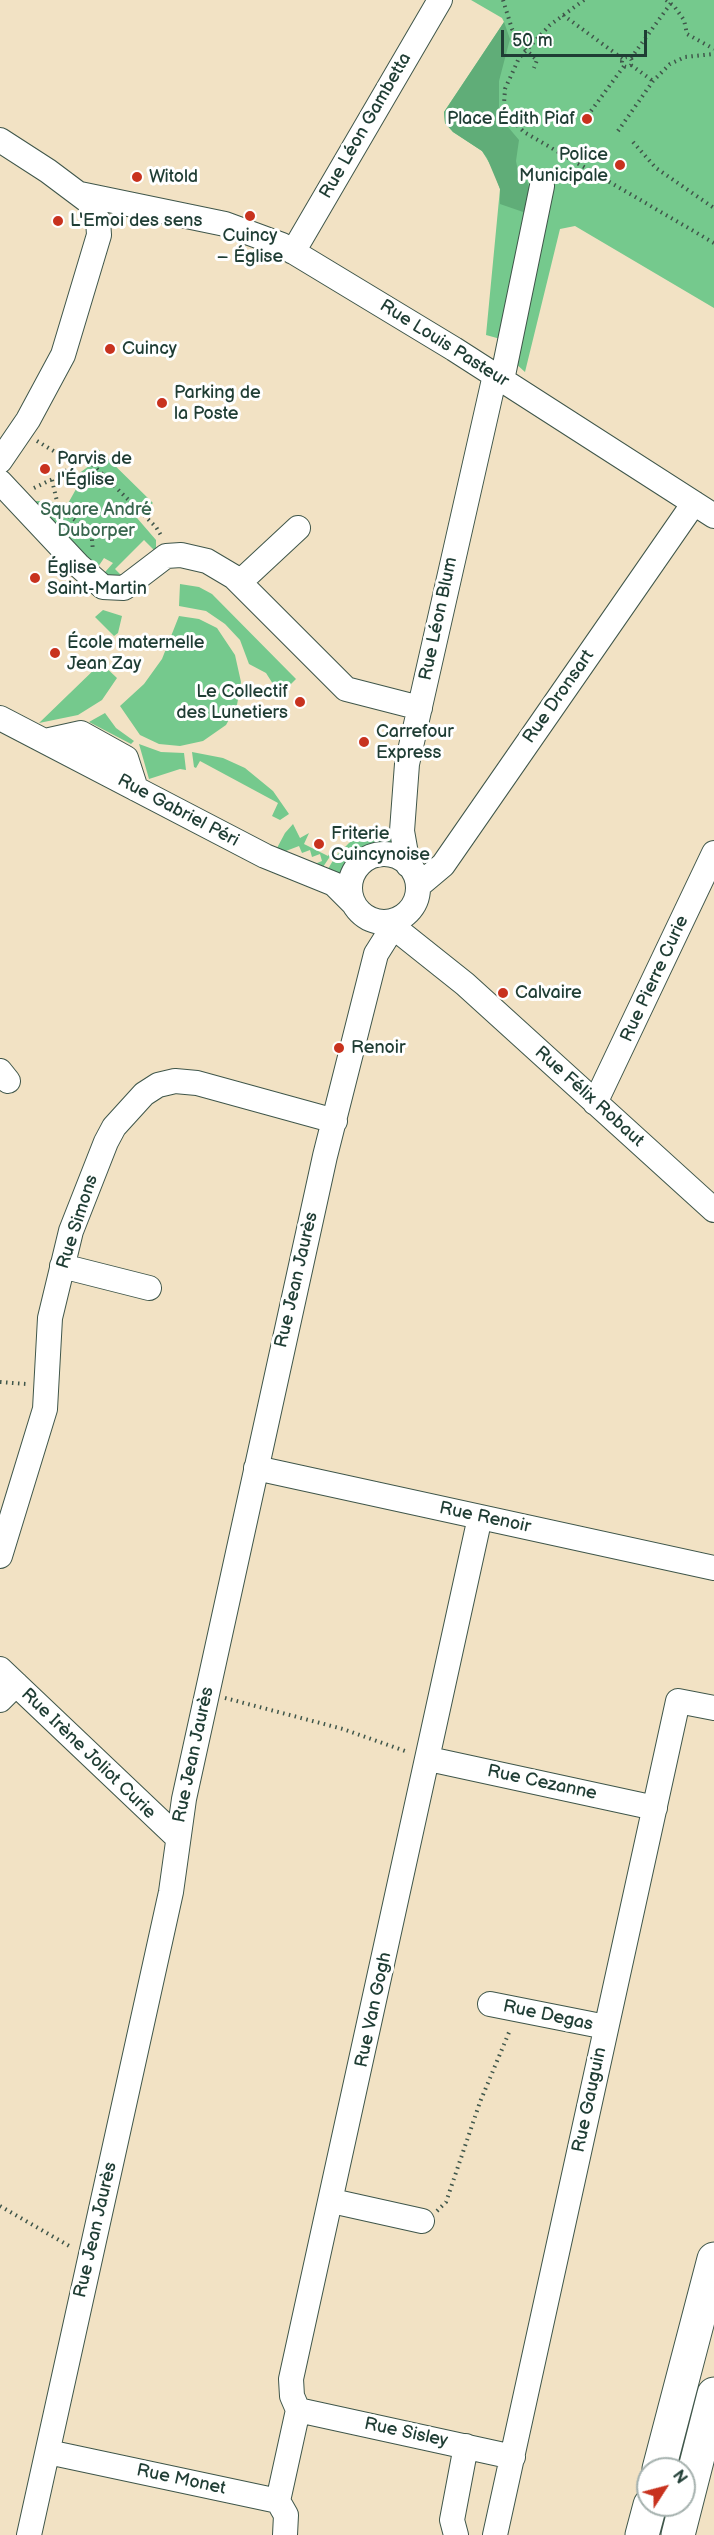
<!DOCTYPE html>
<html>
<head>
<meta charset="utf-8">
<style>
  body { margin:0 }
  #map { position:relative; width:714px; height:2535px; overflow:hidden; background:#f2e2c4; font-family:"Balsamiq Sans",sans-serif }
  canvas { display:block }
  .north { position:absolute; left:636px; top:2457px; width:60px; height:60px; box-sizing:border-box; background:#fff; border:2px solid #a5b1ae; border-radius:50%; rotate:54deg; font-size:16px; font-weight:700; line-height:24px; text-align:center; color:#1f3d34 }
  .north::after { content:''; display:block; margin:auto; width:21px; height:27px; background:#c8321e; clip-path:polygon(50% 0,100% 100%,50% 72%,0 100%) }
  .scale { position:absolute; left:501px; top:30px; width:146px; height:27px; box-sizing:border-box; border:3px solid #1f3d34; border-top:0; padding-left:8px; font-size:18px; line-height:21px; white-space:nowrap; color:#1f3d34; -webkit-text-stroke:4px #fff; paint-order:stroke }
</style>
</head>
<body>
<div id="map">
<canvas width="714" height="2535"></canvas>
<div class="north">N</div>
<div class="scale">50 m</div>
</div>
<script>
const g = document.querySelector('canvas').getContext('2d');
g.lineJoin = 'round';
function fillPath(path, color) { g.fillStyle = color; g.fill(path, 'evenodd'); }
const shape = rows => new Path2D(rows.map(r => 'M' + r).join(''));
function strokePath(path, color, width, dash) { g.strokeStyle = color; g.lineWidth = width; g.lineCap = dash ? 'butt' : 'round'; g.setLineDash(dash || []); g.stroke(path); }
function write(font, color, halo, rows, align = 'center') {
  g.font = font + ' "Balsamiq Sans",sans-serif'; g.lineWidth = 6; g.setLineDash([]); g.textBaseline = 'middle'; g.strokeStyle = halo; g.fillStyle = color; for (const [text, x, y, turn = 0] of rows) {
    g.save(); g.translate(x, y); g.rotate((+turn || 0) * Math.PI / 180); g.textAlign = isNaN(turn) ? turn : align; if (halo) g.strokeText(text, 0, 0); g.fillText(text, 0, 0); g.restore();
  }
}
fillPath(shape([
  [471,0,714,0,714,308,575,226,560,229,525,372,515,363,515,343,486,335,500,189,493,169,482,151,453,132,445,123,444,112,504,22,502,18],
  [98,449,153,503,137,518,156,540,156,552,144,540,115,569,127,581,99,579,113,563,104,558,98,567,88,565,26,501,49,501,66,507,80,482,74,477,89,466],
  [180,584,199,587,212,594,296,679,280,695,266,673,249,664,240,640,225,624,206,611,179,606],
  [103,610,122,616,118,633,114,636,95,617],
  [179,616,199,619,217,628,235,655,241,682,237,705,226,725,203,741,180,746,159,744,140,735,120,706,144,684,162,659],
  [101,663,117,678,102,700,78,715,39,723],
  [105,713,116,728,134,741,131,744,89,722],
  [139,744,161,752,184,753,186,770,180,769,149,779],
  [192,752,223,758,245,768,273,791,289,814,280,820,272,816,278,803,200,761,196,768,194,767],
  [293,824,300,838,309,833,304,844,328,856,334,845,337,846,323,867,310,866,322,861,320,854,312,857,310,850,302,853,299,846,278,854,277,848,285,833],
  [385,830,395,833,392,844,376,844,364,848,349,860,339,874,328,869,335,857,349,843,362,835]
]), '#75c98d');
fillPath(shape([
  [504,22,510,39,499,81,499,108,508,127,519,140,516,161,518,171,527,181,531,195,529,214,500,204,500,189,487,158,482,151,453,132,445,123,444,112]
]), '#60ad78');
const minor = shape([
  [0,140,48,171,88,201,98,220,99,235,63,355,28,420,0,461],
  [80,194,225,224,282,245,454,349,714,516],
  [293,252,440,0],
  [502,380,542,186],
  [0,482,78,565,103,587,124,588,166,556,181,555,207,561,234,577,346,689,420,708],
  [240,582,298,528],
  [0,718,265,856,334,884,353,903],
  [45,741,81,733,126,758,136,789],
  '350 888a34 34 0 1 1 68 0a34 34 0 1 1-68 0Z',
  [408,865,402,831,407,764,495,375],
  [418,886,443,865,694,503],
  [381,922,401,933,465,984,714,1210],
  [0,1071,8,1081],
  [595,1103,714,853],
  [62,1266,149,1288],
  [256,1468,714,1568],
  [0,1556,45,1409,50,1318,71,1231,106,1142,114,1127,144,1094,158,1085,175,1081,197,1083,335,1121],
  [0,1669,177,1837],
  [0,1700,16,1684],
  [429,1759,655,1808],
  [490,2004,606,2027],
  [332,2201,422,2221],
  [298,2410,513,2457],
  [48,2452,278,2501,286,2515,285,2535],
  [278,2501,298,2410,292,2396,291,2379,480,1517],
  [29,2535,171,1892,184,1799,325,1156,376,954,398,919],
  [456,2535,452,2520,466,2446],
  [495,2535,678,1701,714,1708]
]);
const highway = shape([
  [659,2469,714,2259],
  [642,2535,650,2505],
  [678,2535,714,2394]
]);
strokePath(minor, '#3f564a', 26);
strokePath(highway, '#3f564a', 35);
strokePath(shape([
  [503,0,512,29,525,49,537,60,534,68],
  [584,0,550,25,519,58,505,89,504,104,510,118,524,132,714,243],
  [666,0,674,6,684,20,687,34,714,49],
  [563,15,623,59],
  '622 62a5 5 0 1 1 10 0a5 5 0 1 1-10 0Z',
  [631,58,671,3],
  [631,65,653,81],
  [591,111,624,66],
  [618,131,653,81,670,64,685,57,714,54],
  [633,142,656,168,714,208],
  [37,441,75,464],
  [52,480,59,510,91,530,93,551],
  [34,488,59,476,75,464,91,463,156,527,162,537],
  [0,1382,26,1384],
  [225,1698,343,1729,408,1752],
  [0,2206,71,2247],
  [437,2211,446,2202,480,2102,510,2030]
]), '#3f564a', 4, [1.5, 4.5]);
strokePath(minor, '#fff', 24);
strokePath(highway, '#fff', 33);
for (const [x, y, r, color] of [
  [587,119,6,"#c8321e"],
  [620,165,6,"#c8321e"],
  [137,177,6,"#c8321e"],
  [250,216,6,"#c8321e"],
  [58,221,6,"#c8321e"],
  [110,349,6,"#c8321e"],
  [162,403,6,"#c8321e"],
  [45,469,6,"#c8321e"],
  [35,578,6,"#c8321e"],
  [55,653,6,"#c8321e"],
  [300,702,6,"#c8321e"],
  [364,742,6,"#c8321e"],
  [319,844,6,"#c8321e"],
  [503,993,6,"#c8321e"],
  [339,1048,6,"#c8321e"]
]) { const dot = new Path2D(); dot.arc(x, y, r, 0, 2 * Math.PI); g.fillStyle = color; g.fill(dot); strokePath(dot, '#fff', 2); }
write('18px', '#1f3d34', '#fff', [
  ["Place Édith Piaf",575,119,"right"],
  ["Police",608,155,"right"],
  ["Municipale",608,176,"right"],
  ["Witold",149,177],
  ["L'Emoi des sens",70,221],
  ["Cuincy",250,236,"center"],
  ["– Église",250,257,"center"],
  ["Cuincy",122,349],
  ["Parking de",174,393],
  ["la Poste",174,414],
  ["Parvis de",57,459],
  ["l'Église",57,480],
  ["Église",47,568],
  ["Saint-Martin",47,589],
  ["École maternelle",67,643],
  ["Jean Zay",67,664],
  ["Le Collectif",288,692,"right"],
  ["des Lunetiers",288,713,"right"],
  ["Carrefour",376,732],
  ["Express",376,753],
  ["Friterie",331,834],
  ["Cuincynoise",331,855],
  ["Calvaire",515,993],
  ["Renoir",351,1048]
], 'left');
write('18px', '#1f3d34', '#fff', [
  ["Rue Léon Gambetta",366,126,-60],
  ["Rue Louis Pasteur",444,344,32],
  ["Rue Léon Blum",439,619,-78],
  ["Rue Dronsart",559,697,-55],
  ["Rue Gabriel Péri",178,811,28],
  ["Rue Pierre Curie",655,979,-65],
  ["Rue Félix Robaut",589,1097,42],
  ["Rue Simons",78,1222,-72],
  ["Rue Jean Jaurès",297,1280,-77],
  ["Rue Renoir",485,1518,12],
  ["Rue Irène Joliot Curie",88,1754,44],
  ["Rue Jean Jaurès",194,1755,-78],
  ["Rue Cezanne",542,1783,12],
  ["Rue Van Gogh",374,2010,-78],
  ["Rue Degas",548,2016,12],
  ["Rue Gauguin",590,2100,-78],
  ["Rue Jean Jaurès",96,2230,-77],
  ["Rue Sisley",406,2433,12],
  ["Rue Monet",181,2480,12]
]);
write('18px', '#39674f', '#fff', [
  ["Square André",96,510],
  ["Duborper",96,531]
]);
</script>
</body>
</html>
